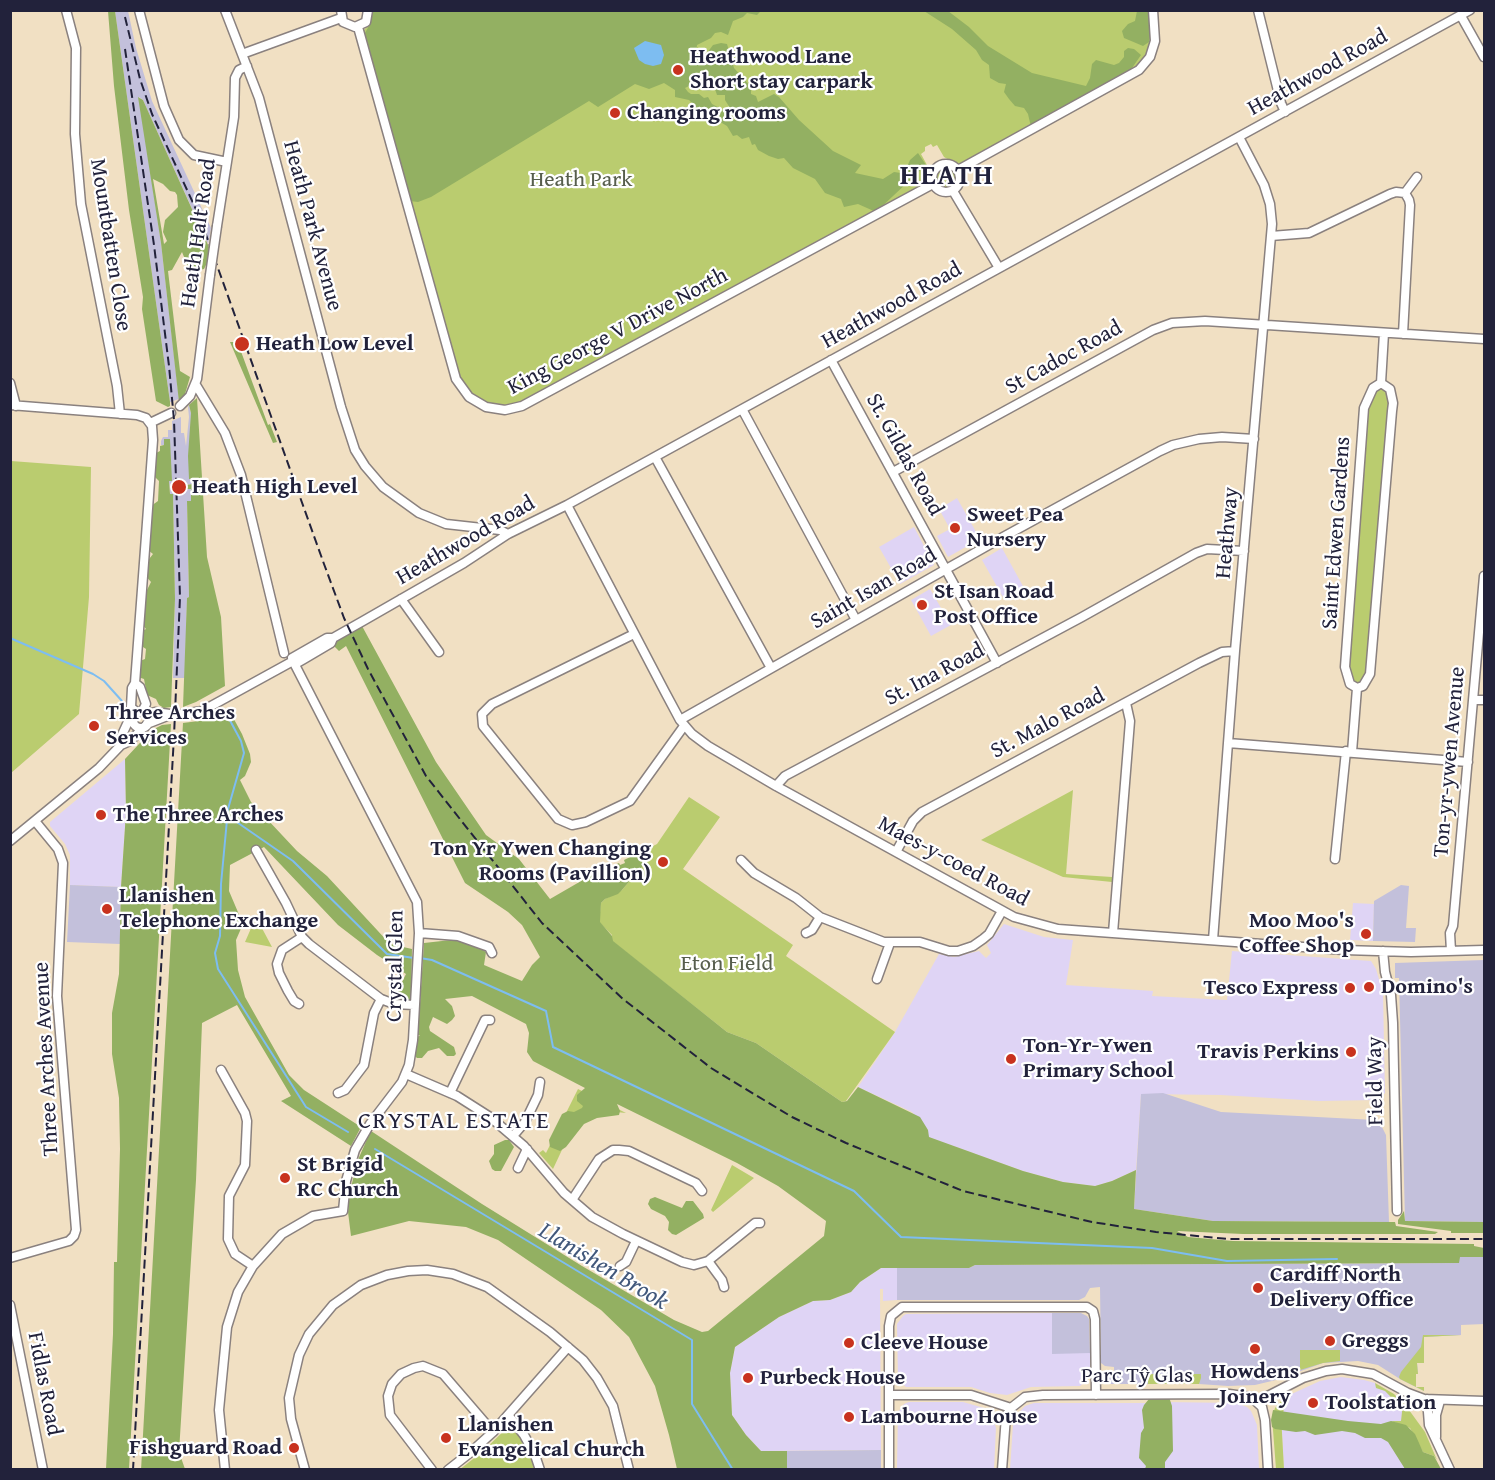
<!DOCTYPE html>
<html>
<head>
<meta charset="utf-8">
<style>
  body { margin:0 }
  #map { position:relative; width:1495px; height:1480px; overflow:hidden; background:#f1e0c3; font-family:"Gentium Book Plus",serif }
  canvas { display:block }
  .frame { position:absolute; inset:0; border:12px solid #22223b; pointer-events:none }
</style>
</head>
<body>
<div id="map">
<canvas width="1495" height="1480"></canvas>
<div class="frame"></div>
</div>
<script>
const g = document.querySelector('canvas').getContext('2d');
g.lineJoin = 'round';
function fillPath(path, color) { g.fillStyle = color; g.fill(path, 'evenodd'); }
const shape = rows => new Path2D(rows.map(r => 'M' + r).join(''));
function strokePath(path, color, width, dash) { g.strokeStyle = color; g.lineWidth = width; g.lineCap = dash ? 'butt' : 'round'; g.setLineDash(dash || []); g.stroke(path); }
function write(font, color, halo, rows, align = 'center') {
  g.font = font + ' "Gentium Book Plus",serif'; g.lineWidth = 4.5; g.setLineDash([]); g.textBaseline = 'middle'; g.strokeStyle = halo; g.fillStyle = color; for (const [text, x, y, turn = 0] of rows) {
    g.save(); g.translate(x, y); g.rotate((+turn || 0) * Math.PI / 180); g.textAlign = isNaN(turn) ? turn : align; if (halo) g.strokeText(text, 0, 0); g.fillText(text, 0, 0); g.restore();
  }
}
fillPath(shape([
  [957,498,980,539,948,557,937,536,950,529,939,509],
  [914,527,934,565,900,584,879,547],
  [1002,548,1024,588,1004,599,982,560],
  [930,589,951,625,931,636,911,600],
  [125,759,126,812,121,887,70,885,70,855,65,844,50,826,50,822],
  [1353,903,1374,904,1373,941,1350,940],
  [1004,924,1044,937,1073,940,1066,985,1153,991,1152,996,1227,1000,1232,951,1371,961,1376,969,1383,993,1385,1093,1378,1100,1319,1101,1221,1095,1141,1094,1136,1170,1112,1181,1095,1186,1063,1182,1023,1171,928,1137,928,1130,912,1112,858,1087,895,1032,939,954,954,957,979,951,986,958,991,953,987,945],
  [881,1268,897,1268,897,1300,883,1301,883,1289,880,1289,881,1450,761,1451,746,1435,732,1415,730,1373,735,1347,779,1317,813,1301,830,1300,851,1292,860,1282],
  [1052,1313,1052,1353,1090,1353,1090,1369,1087,1370,1086,1381,1080,1386,1031,1387,1007,1395,990,1393,971,1387,906,1387,898,1380,897,1324,903,1316,906,1314],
  [1341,1377,1364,1380,1375,1383,1403,1403,1412,1469,1284,1469,1281,1415,1283,1414,1285,1397,1320,1381],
  [909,1402,963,1402,984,1408,992,1417,996,1428,994,1469,897,1469,898,1412,904,1404],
  [1162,1402,1236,1403,1247,1407,1251,1411,1257,1425,1259,1469,1163,1469],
  [1034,1403,1149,1403,1150,1469,1010,1470,1013,1424,1015,1417,1025,1406]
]), '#dfd4f5');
fillPath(shape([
  [115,11,128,11,136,48,152,101,211,228,208,244,143,100,139,97,161,243,179,399,170,402],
  [189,405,191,413,190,479,193,479,193,484,187,485,191,488,191,501,187,502,189,597,187,598,185,678,173,678,175,599,173,494,170,494,169,481,171,481,164,445,161,445,161,441,163,437,168,437,168,430,172,430,172,421,181,417,181,433,184,433,186,446,189,417,188,407],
  [70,885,121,887,120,944,67,942],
  [1401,885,1409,886,1406,928,1416,928,1415,942,1373,941,1374,901],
  [1484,960,1484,1222,1405,1221,1399,978,1395,978,1395,963],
  [1163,1093,1221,1112,1375,1120,1380,1123,1386,1135,1389,1222,1213,1221,1134,1209,1141,1094],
  [1459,1257,1484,1257,1484,1324,1461,1325,1461,1335,1424,1337,1424,1363,1417,1363,1418,1374,1416,1374,1416,1387,1424,1387,1424,1391,1400,1379,1378,1365,1358,1361,1323,1363,1276,1380,1255,1385,1228,1386,1199,1384,1107,1384,1104,1377,1114,1376,1114,1367,1105,1366,1101,1363,1100,1287,1090,1288,1085,1297,1079,1300,897,1300,897,1268,969,1268,975,1265,1459,1263],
  [1052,1313,1081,1313,1087,1316,1089,1319,1090,1353,1052,1354],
  [881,1450,881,1469,787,1469,787,1451]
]), '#c3c0db');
fillPath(shape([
  [372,10,1151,10,1152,48,1141,66,960,166,944,157,937,145,933,147,931,144,925,147,925,151,921,154,927,165,927,185,523,403,504,408,477,400,458,379,364,34,364,30,371,22],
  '935 178a11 11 0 1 1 22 0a11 11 0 1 1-22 0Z',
  [1381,387,1385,389,1390,397,1368,671,1361,684,1355,684,1348,671,1367,407,1373,393],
  [11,461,91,467,89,597,79,714,11,773],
  [1073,790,1066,874,1112,877,1112,882,1063,877,981,840],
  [689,797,720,817,683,869,793,945,786,956,895,1032,846,1101,842,1102,756,1043,727,1032,612,941,612,935,599,922,601,903,605,899,622,890,646,862,650,856,651,847,657,844],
  [256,917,272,947,245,942],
  [578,1089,626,1113,616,1112,589,1119,568,1137,553,1169,539,1153,543,1150,546,1153],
  [732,1165,754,1178,713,1212,711,1210],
  [1423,1335,1461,1335,1424,1337,1424,1363,1417,1363,1418,1374,1416,1374,1416,1387,1424,1387,1424,1391,1400,1379,1399,1377,1401,1372,1421,1347],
  [1300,1350,1340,1350,1340,1361,1323,1363,1300,1370],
  [1148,1374,1201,1374,1201,1378,1199,1384,1148,1384],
  [1375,1383,1394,1394,1403,1403,1409,1410,1425,1432,1437,1460,1434,1456,1423,1452,1410,1428,1391,1421,1401,1421,1403,1403,1397,1403,1385,1391,1376,1388],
  [1285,1397,1283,1415,1281,1415,1284,1469,1276,1469,1272,1417,1275,1408],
  [509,1426,514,1427,527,1446,537,1470,459,1470,482,1452]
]), '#bacc6f');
fillPath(shape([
  [108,11,115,11,170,402,170,406,168,407,156,401,142,309,143,297,129,210,114,86],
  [373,11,761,11,757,15,747,13,743,17,733,21,728,35,721,32,715,33,711,38,697,45,696,54,707,53,713,45,721,43,727,44,734,68,751,87,751,94,756,96,758,102,774,94,779,97,799,120,833,151,861,165,855,173,883,179,894,172,901,173,907,167,910,160,918,153,926,165,876,212,858,204,844,207,841,199,825,193,815,179,793,168,784,158,778,159,769,156,758,150,755,144,752,145,749,137,742,139,737,135,733,136,727,126,717,120,712,123,689,100,675,97,675,90,664,83,649,89,635,84,598,107,589,101,431,197,418,202,410,201,384,110,384,105,381,101,381,92,376,92,374,77,376,74,370,62,372,60,365,33,370,24,369,20],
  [690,81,703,90,709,91,715,89,717,95,725,95,725,100,730,108,740,111,737,119,730,121,725,111,712,104,708,97,704,98,699,94,691,94,688,92,685,88,689,86],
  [924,11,948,11,969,27,988,46,1032,73,1086,86,1090,78,1092,64,1096,60,1114,65,1119,63,1124,57,1124,51,1128,48,1134,49,1141,55,1132,68,1118,79,1031,127,1028,114,1024,108,1015,106,1009,99,1004,92,1006,84,999,83,990,78,989,65,982,60,976,50,952,29],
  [1137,11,1151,11,1152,23,1149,42,1143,46,1124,38,1122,31,1128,24,1135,21],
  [138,97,143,100,209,247,207,263,204,269,195,271,189,269,182,252,172,270,168,271,180,371,190,377,185,394,179,402,161,243],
  [153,179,163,184,170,191,175,192,177,195,178,207,165,220,163,232,167,241,164,244],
  [230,342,234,342,236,347,239,346,268,425,270,424,277,442,273,443],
  [197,398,207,557,221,617,225,686,196,702,183,707,187,598,189,597,187,501,191,501,191,489,187,489,186,485,193,484,192,479,189,479,188,456,191,413,189,405],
  [164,439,170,439,172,481,169,481,170,494,173,494,175,599,171,707,164,708,159,705,156,699,147,695,144,679,138,677,140,661,145,659,146,649,140,645,142,631,146,629,142,624,145,594,151,582,144,574,146,563,153,554,148,550,148,536,150,533,148,529,151,506,158,501,159,481,154,476,154,454,160,451,160,446,164,445],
  [362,626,436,762,486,835,519,859,550,899,588,877,619,863,620,865,625,863,624,860,651,847,650,856,646,862,622,890,618,894,605,899,601,903,600,922,612,936,613,941,727,1032,756,1043,842,1102,847,1101,858,1087,920,1117,928,1130,929,1137,1023,1171,1063,1182,1095,1186,1112,1181,1136,1170,1134,1209,1213,1221,1395,1222,1396,1226,1438,1232,1435,1234,1243,1234,1177,1231,1188,1237,1233,1241,1474,1244,1474,1246,1484,1248,1484,1257,1460,1257,1459,1263,975,1265,969,1268,881,1268,860,1282,851,1292,830,1300,813,1301,779,1317,735,1347,730,1373,732,1415,746,1435,761,1451,787,1451,787,1469,677,1469,669,1435,655,1386,629,1337,601,1310,498,1240,466,1227,409,1221,351,1236,348,1212,350,1192,357,1162,368,1137,371,1131,482,1204,582,1266,674,1320,702,1332,708,1331,824,1236,826,1221,778,1186,737,1163,617,1104,620,1111,619,1115,597,1118,584,1124,566,1147,560,1151,550,1147,549,1140,562,1114,568,1111,574,1112,582,1108,583,1106,577,1101,577,1095,585,1088,533,1061,527,1052,529,1033,526,1024,472,996,445,999,452,1006,455,1016,452,1020,447,1024,433,1017,429,1027,430,1031,454,1047,456,1054,454,1056,447,1056,439,1048,428,1051,422,1058,417,1058,414,1055,414,1040,420,1035,416,1035,417,1007,420,1003,424,943,451,940,473,944,486,952,484,965,522,981,532,965,540,957,522,925,508,912,465,883,346,646,339,651,333,645,335,636],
  [229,710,242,734,250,754,251,762,245,776,240,780,251,802,297,851,327,876,390,944,412,949,411,1000,394,998,406,974,377,955,338,925,264,847,230,865,229,891,243,924,236,940,238,970,245,997,289,1075,304,1090,361,1127,351,1146,281,1101,291,1096,237,1005,202,1023,196,1180,179,1452,185,1469,141,1470,183,723,214,719],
  [171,724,129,1469,106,1469,113,1334,114,1262,117,1262,120,1149,119,1098,112,1054,112,1013,119,974,121,887,126,812,125,759,152,730,162,725],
  [505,1140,509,1140,514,1147,501,1171,495,1171,492,1169,489,1161,494,1154,494,1145],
  [655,1197,682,1208,686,1201,693,1201,703,1214,704,1218,676,1235,672,1234,668,1230,669,1222,665,1216,651,1209,648,1204,650,1199],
  [1404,1211,1405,1221,1484,1222,1484,1233,1451,1233,1451,1231,1398,1224,1398,1220],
  [1155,1397,1169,1397,1172,1406,1173,1451,1165,1462,1165,1469,1145,1469,1146,1466,1139,1458,1141,1433,1144,1428,1142,1410,1144,1405,1149,1399],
  [1273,1410,1348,1421,1381,1424,1391,1421,1406,1425,1415,1434,1423,1452,1434,1456,1441,1469,1405,1469,1388,1442,1381,1438,1365,1438,1355,1433,1342,1431,1315,1435,1305,1431,1296,1432,1275,1429,1272,1427,1271,1420]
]), '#93b062');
fillPath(shape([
  [645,41,661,45,664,55,661,64,653,66,645,64,639,60,634,48]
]), '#7dbdf1');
strokePath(shape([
  [10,638,93,674,104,681,122,701],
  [226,713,241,741,244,753,228,809,221,884,220,936,215,953,218,969,306,1107,348,1132],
  [228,816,293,861,387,954,414,958],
  [420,958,432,960,546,1011,553,1047,854,1191,901,1237,1152,1248,1227,1261,1337,1259],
  [375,1149,692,1340,692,1404,733,1470]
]), '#7dbdf1', 2);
const minor = shape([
  [66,10,76,48,75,134,81,204,117,386,120,414],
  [139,10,164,106,179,140,194,155,227,162],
  [225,10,259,98,341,407,355,450,365,466,383,487,419,513,446,524,500,530,508,534],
  [341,10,343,22,355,27,366,22,368,10],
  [1258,10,1281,103,1285,112],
  [1461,16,1484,57],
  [358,27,456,379,469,397,486,407,505,410,522,406,933,184],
  [242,54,341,18],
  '932 178a14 14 0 1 1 28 0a14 14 0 1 1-28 0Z',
  [958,170,1139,70,1150,57,1155,41,1153,10],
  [953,191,999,268],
  [1405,193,1417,177],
  [217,226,234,117,235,78,239,70,247,66],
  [1271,236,1309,233,1390,194,1396,192,1405,193,1409,200,1410,205,1403,334],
  [831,360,997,663],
  [10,383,16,406],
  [196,385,225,433,241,475,284,653],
  [10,405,137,415,146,418,152,426,153,440,146,536,135,683,132,688,131,707,137,713],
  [180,406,190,396,197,379,210,275],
  [742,409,856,620],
  [150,423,171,413],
  [655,457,771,668],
  [893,472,1153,330,1172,323,1205,321,1484,339],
  [567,505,665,692,680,720,692,734,708,746,776,786,1014,917,1058,929,1344,950,1411,952,1484,950],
  [401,599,439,652],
  [634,634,492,704,482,714,483,726,558,819,572,825,586,822,630,801,684,726],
  [293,661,292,658,327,638,333,638,363,621,464,563,508,534,567,505,1470,10],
  [135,683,140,687,146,704,142,712],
  [1357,688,1350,684,1345,667,1364,408,1373,388,1381,383],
  [1473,700,1484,700],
  '133 720a8 8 0 1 1 16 0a8 8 0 1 1-16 0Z',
  [146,714,155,712,177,715,202,711,293,661,297,663,304,659,331,643,333,638],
  [680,720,994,542,1160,451,1173,445,1199,439,1222,437,1254,439],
  [147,724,170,715],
  [1228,743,1468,762],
  [121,745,121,737,127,724,134,716],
  [1352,752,1357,688,1363,686,1370,674,1392,411,1393,403,1390,389,1381,383,1384,333],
  [776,786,785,776,1082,617,1196,553,1207,549,1244,551],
  [10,841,99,768,121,745,130,741,144,727],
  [256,850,286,903,302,937],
  [896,852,913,821,922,812,1199,663,1222,652,1235,651],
  [1335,859,1346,751],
  [741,860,754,873,796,898,820,917,884,942,920,942,949,951,958,951,973,946,983,939,989,934,1002,911],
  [419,933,458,936,489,947,492,953],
  [806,933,812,930,820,917],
  [1113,933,1130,721,1126,703],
  [1213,940,1235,651,1272,224,1270,204,1264,185,1239,137],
  [1383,951,1385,972,1391,995,1393,1023,1397,1211],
  [1451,951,1450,933,1453,926,1484,576],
  [877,979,890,943],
  [299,1004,294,1001,288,991,279,973,277,964,282,950,302,937,309,944,381,999,394,1004,414,1005],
  [221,1070,245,1113,247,1121,245,1165,229,1196,228,1239,235,1254,253,1266],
  [406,1074,457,1096,490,1117,524,1146,564,1193,592,1217,623,1234,682,1262,694,1265,708,1261,755,1223,760,1223],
  [338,1093,345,1090,364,1065,374,1013,381,999],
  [450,1093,485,1020,490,1020],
  [513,1136,525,1122,538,1095,540,1082],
  [518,1168,527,1149],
  [572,1200,599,1159,613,1150,619,1150,629,1151,696,1183,702,1191],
  [10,1258,69,1241,74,1236,76,1230,57,996,63,863,58,849,35,821],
  [708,1261,722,1280,724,1287],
  [620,1266,626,1262,636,1241],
  [10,1305,43,1470],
  [889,1395,971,1395,1011,1408],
  [1427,1399,1429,1425,1450,1470],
  [1258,1401,1303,1378,1326,1371,1342,1369,1373,1374,1408,1393,1424,1399,1484,1401],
  [509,1416,524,1435,535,1455,540,1470],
  [1436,1437,1436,1415,1440,1401],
  [225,1470,219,1410,227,1327,238,1292,253,1266,282,1234,313,1216,343,1211,346,1181,355,1150,370,1124,402,1082,409,1065,413,1040,419,933,417,902,293,661],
  [305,1470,291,1419,289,1398,299,1355,309,1334,333,1305,361,1285,387,1275,408,1271,427,1270,453,1274,487,1287,550,1332,583,1360,597,1378,613,1406,629,1470],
  [432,1470,390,1415,388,1396,392,1384,401,1374,414,1368,423,1366,443,1374,493,1432],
  [448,1470,471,1452,493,1432,568,1347],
  [889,1470,889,1326,891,1316,902,1307,1087,1307,1093,1311,1095,1319,1096,1395],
  [1002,1470,1006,1416,1011,1408,1025,1397,1043,1395,1229,1394,1251,1397,1262,1407,1265,1420,1268,1470]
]);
strokePath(minor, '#8a817f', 11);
strokePath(minor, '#fff', 8);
strokePath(shape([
  [125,17,140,79,152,114,200,218,324,564,344,618,368,669,426,776,542,923,623,999,711,1068,792,1117,846,1143,963,1191,1092,1222,1156,1232,1228,1239,1484,1239],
  [125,49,154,245,169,366,174,420,180,597,174,736,133,1470]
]), '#22223b', 2, [9, 4.5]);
const minorBridge = shape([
  [210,275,217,226]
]);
strokePath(minorBridge, '#8a817f', 11, []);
strokePath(minorBridge, '#fff', 8);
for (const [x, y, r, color] of [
  [678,70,6,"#c8321e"],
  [615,113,6,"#c8321e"],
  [242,344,8,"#c8321e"],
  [179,487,8,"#c8321e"],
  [955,528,6,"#c8321e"],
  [922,605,6,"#c8321e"],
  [94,726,6,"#c8321e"],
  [101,815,6,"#c8321e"],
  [663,862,6,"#c8321e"],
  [107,909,6,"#c8321e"],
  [1366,934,6,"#c8321e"],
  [1369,987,6,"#c8321e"],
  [1350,988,6,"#c8321e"],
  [1351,1052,6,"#c8321e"],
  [1011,1059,6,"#c8321e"],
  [285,1178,6,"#c8321e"],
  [1258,1288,6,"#c8321e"],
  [1330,1341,6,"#c8321e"],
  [849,1343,6,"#c8321e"],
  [1255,1349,6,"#c8321e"],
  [748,1378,6,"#c8321e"],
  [1313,1403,6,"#c8321e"],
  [849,1417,6,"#c8321e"],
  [446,1438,6,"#c8321e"],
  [294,1448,6,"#c8321e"]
]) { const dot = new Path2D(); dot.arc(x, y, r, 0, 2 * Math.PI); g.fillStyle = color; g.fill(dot); strokePath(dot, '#fff', 2); }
write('bold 22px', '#22223b', '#fff', [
  ["Heathwood Lane",690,57],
  ["Short stay carpark",690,82],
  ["Changing rooms",627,113],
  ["Heath Low Level",256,344],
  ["Heath High Level",192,487],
  ["Sweet Pea",967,515],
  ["Nursery",967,540],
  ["St Isan Road",934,592],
  ["Post Office",934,617],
  ["Three Arches",106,713],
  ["Services",106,738],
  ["The Three Arches",113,815],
  ["Ton Yr Ywen Changing",651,849,"right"],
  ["Rooms (Pavillion)",651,874,"right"],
  ["Llanishen",119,896],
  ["Telephone Exchange",119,921],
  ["Moo Moo's",1354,921,"right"],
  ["Coffee Shop",1354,946,"right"],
  ["Domino's",1381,987],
  ["Tesco Express",1338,988,"right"],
  ["Ton-Yr-Ywen",1023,1046],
  ["Primary School",1023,1071],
  ["Travis Perkins",1339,1052,"right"],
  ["St Brigid",297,1165],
  ["RC Church",297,1190],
  ["Cardiff North",1270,1275],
  ["Delivery Office",1270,1300],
  ["Greggs",1342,1341],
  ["Cleeve House",861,1343],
  ["Howdens",1255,1372,"center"],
  ["Joinery",1255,1397,"center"],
  ["Purbeck House",760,1378],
  ["Toolstation",1325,1403],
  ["Lambourne House",861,1417],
  ["Llanishen",458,1425],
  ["Evangelical Church",458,1450],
  ["Fishguard Road",282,1448,"right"]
], 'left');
write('22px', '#22223b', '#fff', [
  ["Heathwood Road",1318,73,-29],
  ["Heath Park Avenue",312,226,75],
  ["Heath Halt Road",199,233,-82],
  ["Mountbatten Close",110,245,81],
  ["Heathwood Road",892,306,-29],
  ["King George V Drive North",618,332,-28],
  ["St Cadoc Road",1064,358,-29],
  ["St. Gildas Road",904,455,61],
  ["Heathway",1228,533,-85],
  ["Saint Edwen Gardens",1337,533,-86],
  ["Heathwood Road",466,541,-30],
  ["Saint Isan Road",874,589,-30],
  ["St. Ina Road",935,675,-28],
  ["St. Malo Road",1048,724,-28],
  ["Ton-yr-ywen Avenue",1450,762,-85],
  ["Maes-y-coed Road",953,862,28],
  ["Crystal Glen",396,966,-89],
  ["Three Arches Avenue",47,1059,-93],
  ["Field Way",1376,1081,-91],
  ["Parc Tŷ Glas",1137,1376],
  ["Fidlas Road",44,1384,79]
]);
write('22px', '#575e4d', '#fff', [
  ["Heath Park",581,180],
  ["Eton Field",727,964]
]);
g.letterSpacing = '1.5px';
write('24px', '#22223b', '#fff', [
  ["CRYSTAL ESTATE",454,1122]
]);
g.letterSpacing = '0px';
write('italic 24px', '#42587b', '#fff', [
  ["Llanishen Brook",603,1267,31]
]);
g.letterSpacing = '1.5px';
write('bold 28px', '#22223b', '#fff', [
  ["HEATH",947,177]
]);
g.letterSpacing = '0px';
</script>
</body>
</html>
